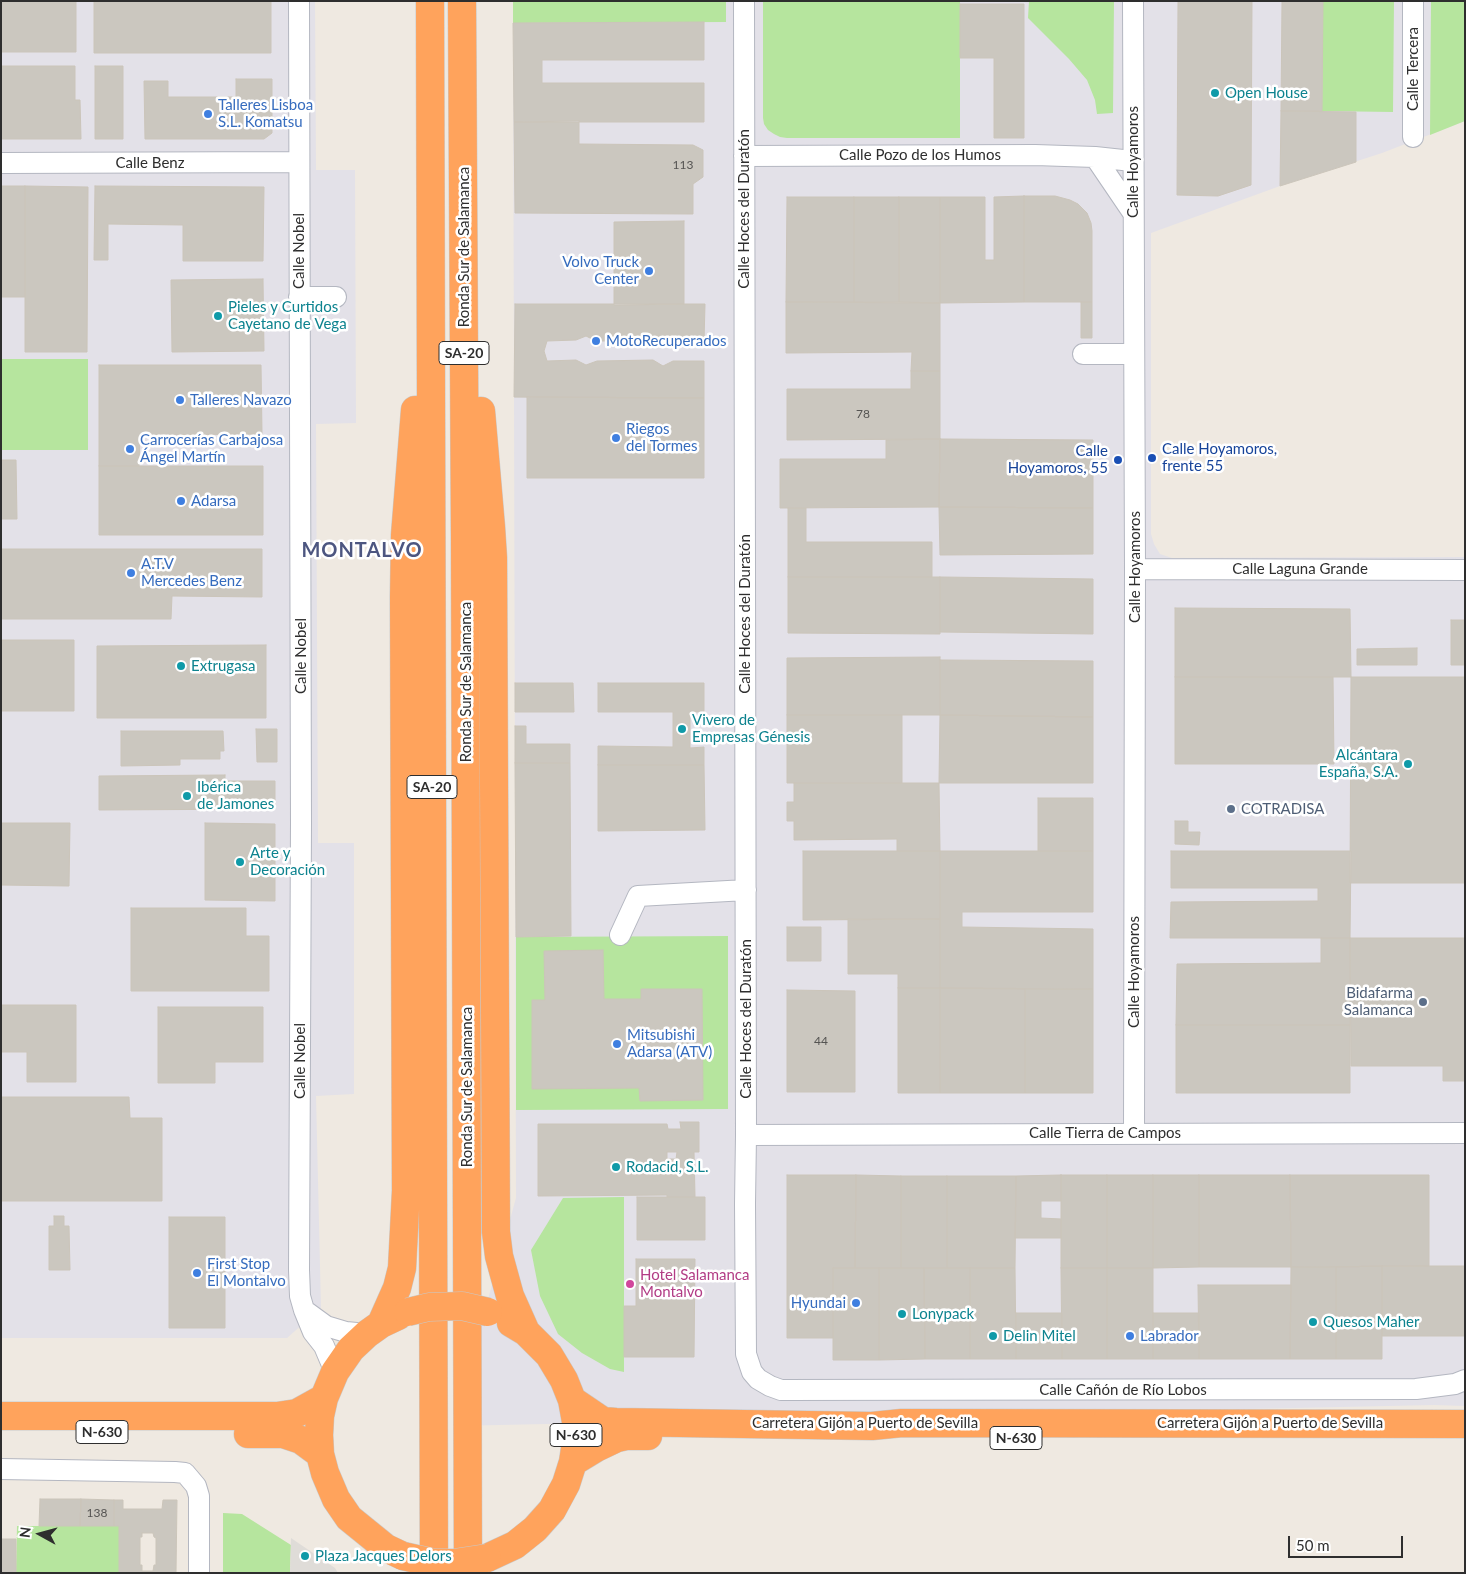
<!DOCTYPE html>
<html>
<head>
<meta charset="utf-8">
<style>
  body { margin:0 }
  #map { position:relative; width:1466px; height:1574px; overflow:hidden; background:#efe9e1; font-family:Lato,sans-serif }
  canvas { display:block }
  .frame { position:absolute; inset:0; border:2px solid #2e2e2e; pointer-events:none }
  .north { position:absolute; left:15px; top:1509px; width:50px; height:50px; -webkit-text-stroke:4px #fff; paint-order:stroke; rotate:277deg; font-size:14px; font-weight:700; line-height:20px; text-align:center; color:#2e2e2e }
  .north::after { content:''; display:block; margin:auto; width:18px; height:22px; background:#2e2e2e; clip-path:polygon(50% 0,100% 100%,50% 72%,0 100%) }
  .scale { position:absolute; left:1288px; top:1536px; width:115px; height:22px; box-sizing:border-box; border:2px solid #2e2e2e; border-top:0; padding-left:6px; font-size:15px; line-height:18px; white-space:nowrap; color:#2e2e2e; -webkit-text-stroke:4px #fff; paint-order:stroke }
</style>
</head>
<body>
<div id="map">
<canvas width="1466" height="1574"></canvas>
<div class="frame"></div>
<div class="north">N</div>
<div class="scale">50 m</div>
</div>
<script>
const g = document.querySelector('canvas').getContext('2d');
g.lineJoin = 'round';
function fillPath(path, color) { g.fillStyle = color; g.fill(path, 'evenodd'); }
const shape = rows => new Path2D(rows.map(r => 'M' + r).join(''));
function strokePath(path, color, width, dash) { g.strokeStyle = color; g.lineWidth = width; g.lineCap = dash ? 'butt' : 'round'; g.setLineDash(dash || []); g.stroke(path); }
function write(font, color, halo, rows, align = 'center') {
  g.font = font + ' Lato,sans-serif'; g.lineWidth = 5; g.setLineDash([]); g.textBaseline = 'middle'; g.strokeStyle = halo; g.fillStyle = color; for (const [text, x, y, turn = 0] of rows) {
    g.save(); g.translate(x, y); g.rotate((+turn || 0) * Math.PI / 180); g.textAlign = isNaN(turn) ? turn : align; if (halo) g.strokeText(text, 0, 0); g.fillText(text, 0, 0); g.restore();
  }
}
fillPath(shape([
  [1,1,315,1,316,170,355,170,356,423,316,424,318,843,354,843,354,1094,316,1096,321,1308,287,1338,1,1338],
  [513,1,1465,1,1465,121,1382,153,1280,186,1151,233,1151,534,1154,544,1160,554,1172,558,1465,557,1465,1406,1434,1405,453,1426,516,1198]
]), '#e3e1e8');
fillPath(shape([
  [513,1,726,1,726,22,513,23],
  [763,1,960,1,960,138,787,138,780,137,774,134,768,130,764,124,763,118],
  [1029,1,1114,1,1113,113,1097,114,1095,100,1087,80,1069,59,1028,18],
  [1323,1,1394,1,1393,112,1322,111],
  [1431,1,1465,1,1465,121,1430,135],
  [1,359,88,359,88,450,1,450],
  [728,936,728,1109,516,1110,516,937],
  [624,1197,624,1372,610,1369,582,1353,558,1334,540,1296,531,1250,563,1198],
  [223,1513,242,1514,291,1545,290,1573,223,1573],
  [17,1526,119,1526,119,1573,16,1573]
]), '#b6e59e');
fillPath(shape([
  [291,1538,335,1568,338,1573,290,1573]
]), '#dfdcd8');
const building = shape([
  [1,1,76,1,76,52,1,52,1,1],
  [94,1,271,1,271,53,94,53,94,1],
  [1178,1,1252,1,1251,185,1218,196,1177,195,1178,1],
  [1282,1,1323,1,1322,111,1281,111,1282,1],
  [960,4,1024,4,1024,138,994,138,994,58,960,58,960,4],
  [704,22,704,60,542,60,542,83,704,83,704,122,514,122,513,23,704,22],
  [1,66,75,66,75,100,80,100,81,139,1,139,1,66],
  [95,66,123,66,123,139,95,139,95,66],
  [236,79,272,79,272,133,264,139,145,139,144,81,168,81,168,97,236,97,236,79],
  [1281,111,1356,112,1356,162,1280,186,1281,111],
  [579,121,579,144,693,145,703,150,703,177,693,184,693,214,515,213,514,122,579,121],
  [1,186,25,186,25,297,1,297,1,186],
  [25,186,88,187,87,352,25,352,25,186],
  [95,186,264,187,263,261,183,261,183,225,108,224,108,260,94,260,95,186],
  [1024,196,1024,302,940,303,940,197,985,197,985,260,994,260,994,197,1024,196],
  [1024,196,1055,196,1070,200,1078,204,1087,213,1091,223,1092,231,1092,302,1024,302,1024,196],
  [787,197,854,197,854,302,786,302,787,197],
  [854,197,899,197,899,302,854,302,854,197],
  [899,197,940,197,940,303,899,302,899,197],
  [684,221,684,304,614,305,614,222,684,221],
  [263,279,264,351,172,352,171,280,263,279],
  [786,302,940,303,940,371,911,371,912,352,786,353,786,302],
  [1081,302,1092,302,1092,338,1081,338,1081,302],
  [515,304,705,304,704,341,673,341,663,336,653,341,596,341,586,336,576,340,547,341,544,351,547,361,576,360,586,365,597,361,653,360,663,366,673,361,704,361,704,398,514,397,515,304],
  [99,365,261,365,262,434,140,435,139,466,99,466,99,365],
  [911,371,940,371,940,439,787,440,787,389,911,389,911,371],
  [527,397,704,398,704,478,527,478,527,397],
  [940,439,1093,440,1093,508,939,507,940,439],
  [940,439,939,507,780,508,780,459,886,459,886,440,940,439],
  [1,460,16,460,17,519,1,519,1,460],
  [99,466,263,466,263,535,99,535,99,466],
  [939,507,1093,508,1093,554,940,555,939,507],
  [788,508,806,508,806,542,932,542,932,577,788,577,788,508],
  [1,549,262,549,262,597,172,596,171,619,1,619,1,549],
  [788,577,940,577,940,634,788,633,788,577],
  [940,577,1093,579,1093,634,940,632,940,577],
  [1175,608,1350,609,1351,677,1175,677,1175,608],
  [1451,620,1465,620,1465,665,1451,665,1451,620],
  [1,640,74,640,74,711,1,711,1,640],
  [266,645,266,718,97,718,97,646,266,645],
  [1417,648,1417,665,1357,665,1357,649,1417,648],
  [940,657,940,715,787,715,787,658,940,657],
  [940,660,1093,661,1093,717,940,715,940,660],
  [1175,677,1333,677,1334,764,1175,764,1175,677],
  [1351,677,1465,677,1465,883,1350,883,1351,677],
  [515,683,573,683,574,712,515,712,515,683],
  [598,683,704,683,704,712,690,712,690,748,704,747,704,765,598,765,598,746,673,747,673,712,598,712,598,683],
  [787,715,902,715,902,783,787,783,787,715],
  [940,715,1093,717,1093,783,939,783,940,715],
  [515,726,526,726,526,744,570,744,570,763,515,763,515,726],
  [256,729,277,729,277,762,257,762,256,729],
  [121,731,223,731,224,751,220,751,220,759,180,759,180,765,121,766,121,731],
  [515,763,570,763,571,936,516,937,515,763],
  [598,765,704,765,705,830,598,831,598,765],
  [225,775,225,781,275,781,275,809,99,810,99,776,225,775],
  [794,783,939,783,940,851,897,851,897,839,794,840,794,821,787,821,787,802,794,802,794,783],
  [1038,798,1093,798,1093,851,1038,851,1038,798],
  [1175,821,1188,821,1188,832,1200,832,1199,845,1175,844,1175,821],
  [1,823,70,823,69,886,1,885,1,823],
  [205,823,275,824,275,901,205,900,205,823],
  [803,851,940,851,940,919,803,920,803,851],
  [940,851,1093,851,1093,912,962,912,962,927,1093,929,1093,989,940,988,940,851],
  [1171,851,1351,851,1350,938,1170,938,1171,902,1318,901,1318,888,1171,888,1171,851],
  [131,908,246,908,246,936,269,936,269,991,131,991,131,908],
  [848,919,940,919,940,988,898,988,898,974,848,974,848,919],
  [787,927,821,927,821,961,787,961,787,927],
  [1321,938,1350,938,1350,1025,1176,1025,1177,964,1321,963,1321,938],
  [1350,938,1465,938,1465,1081,1443,1081,1443,1066,1351,1066,1350,938],
  [603,950,604,999,641,999,641,989,702,989,703,1100,640,1101,639,1088,532,1089,532,1000,545,1000,544,951,603,950],
  [898,988,940,988,940,1093,898,1093,898,988],
  [940,988,1025,989,1025,1093,940,1093,940,988],
  [1025,989,1093,989,1093,1093,1025,1093,1025,989],
  [787,990,855,991,855,1092,787,1092,787,990],
  [1,1005,76,1005,76,1082,27,1082,27,1052,1,1052,1,1005],
  [158,1007,263,1007,263,1062,215,1062,215,1083,158,1083,158,1007],
  [1176,1025,1350,1025,1350,1093,1176,1093,1176,1025],
  [1,1097,129,1097,130,1118,162,1118,162,1201,1,1201,1,1097],
  [680,1122,699,1122,699,1152,694,1152,695,1197,667,1197,667,1195,538,1196,538,1124,667,1124,668,1129,681,1129,680,1122],
  [667,1152,677,1152,676,1159,667,1159,667,1152],
  [787,1175,856,1175,855,1268,833,1268,833,1338,787,1338,787,1175],
  [856,1175,901,1176,901,1268,855,1268,856,1175],
  [1061,1175,1107,1175,1107,1268,1061,1268,1061,1175],
  [1061,1175,1061,1201,1041,1201,1041,1218,1061,1219,1061,1238,1015,1238,1016,1176,1061,1175],
  [1107,1175,1153,1175,1153,1268,1107,1268,1107,1175],
  [1153,1175,1199,1175,1199,1267,1153,1268,1153,1175],
  [1199,1175,1290,1175,1291,1267,1199,1267,1199,1175],
  [1290,1175,1429,1175,1429,1266,1291,1267,1290,1175],
  [901,1176,947,1176,947,1268,901,1268,901,1176],
  [947,1176,1016,1176,1015,1268,947,1268,947,1176],
  [637,1197,705,1197,705,1240,637,1240,637,1197],
  [54,1216,64,1216,64,1226,69,1226,70,1270,49,1270,49,1226,54,1226,54,1216],
  [169,1217,225,1217,225,1328,169,1328,169,1217],
  [636,1259,695,1259,694,1357,624,1357,624,1306,636,1306,636,1259],
  [1382,1266,1465,1266,1465,1336,1382,1336,1382,1266],
  [1382,1266,1382,1359,1336,1359,1336,1267,1382,1266],
  [1291,1267,1336,1267,1336,1359,1290,1359,1291,1267],
  [833,1268,879,1268,879,1360,833,1360,833,1268],
  [879,1268,924,1268,925,1359,879,1360,879,1268],
  [924,1268,970,1268,970,1359,925,1359,924,1268],
  [970,1268,1015,1268,1016,1359,970,1359,970,1268],
  [1061,1268,1107,1268,1107,1359,1062,1359,1061,1268],
  [1107,1268,1153,1268,1153,1359,1107,1359,1107,1268],
  [1198,1285,1291,1285,1290,1359,1199,1359,1198,1285],
  [1016,1313,1062,1313,1062,1359,1016,1359,1016,1313],
  [1153,1313,1199,1313,1199,1359,1153,1359,1153,1313],
  [40,1499,81,1499,80,1526,39,1526,40,1499],
  [81,1499,114,1500,114,1526,80,1526,81,1499],
  [114,1500,123,1500,123,1509,162,1509,163,1500,177,1500,176,1573,119,1573,119,1526,114,1526,114,1500],
  [142,1533,153,1533,154,1537,156,1538,156,1565,154,1565,153,1571,142,1571,142,1565,140,1565,140,1537,142,1537,142,1533],
  [1,1539,16,1539,16,1573,1,1573,1,1539]
]);
fillPath(building, '#cbc7bf');
strokePath(building, '#cbc5ba', 1);
const minor = shape([
  [299,1,301,822,299,1270,300,1296,304,1310,313,1332,324,1346,335,1372],
  [744,1,746,1135,745,1204,746,1354,752,1372,758,1379,770,1386,781,1390,1416,1389,1455,1384,1465,1380],
  [1133,1,1135,569,1134,1133],
  [1413,1,1413,137],
  [744,156,1035,155,1095,157,1132,161],
  [1095,157,1133,213],
  [1,163,299,162],
  [299,297,336,297],
  [1083,354,1134,354],
  [1135,569,1465,570],
  [620,935,638,896,746,890],
  [746,1135,1465,1133],
  [304,1310,326,1326,346,1332,367,1334],
  [1,1469,175,1472,185,1473,196,1486,199,1496,199,1573]
]);
const highway = shape([
  [430,1,434,1573],
  [462,1,465,537,468,1573],
  [481,411,491,527,493,558,496,1232,499,1256,510,1296,526,1332],
  [398,1316,381,1324,367,1334,351,1349,335,1372,324,1398,320,1416,319,1435,320,1454,325,1473,336,1499,349,1518,386,1548,403,1556],
  [381,1324,397,1288,402,1268,406,1191,404,597,405,535,415,410],
  [572,1400,603,1421,616,1422,872,1426,902,1423,1465,1424],
  [1,1416,277,1416,297,1413,324,1398],
  [248,1434,283,1434,301,1440,320,1454],
  [573,1462,596,1448,617,1438,626,1436,648,1436],
  [487,1558,515,1545,535,1529,552,1510,566,1484,573,1462,576,1442,576,1422,572,1400,564,1380,549,1355,526,1332,511,1323]
]);
strokePath(minor, '#b4b7c1', 22);
strokePath(highway, '#c9c9c9', 29);
strokePath(minor, '#fff', 20);
strokePath(highway, '#ffa35c', 28);
const highwayBridge = shape([
  [408,1312,429,1307,462,1306,488,1312],
  [403,1556,434,1563,454,1563,487,1558]
]);
strokePath(highwayBridge, '#c9c9c9', 29, []);
strokePath(highwayBridge, '#ffa35c', 28);
for (const [x, y, r, color] of [
  [1215,93,5,"#0f9aa8"],
  [208,114,5,"#3f7fe0"],
  [649,271,5,"#3f7fe0"],
  [218,316,5,"#0f9aa8"],
  [596,341,5,"#3f7fe0"],
  [180,400,5,"#3f7fe0"],
  [616,438,5,"#3f7fe0"],
  [130,449,5,"#3f7fe0"],
  [1152,458,5,"#1a4fb4"],
  [1118,460,5,"#1a4fb4"],
  [181,501,5,"#3f7fe0"],
  [131,573,5,"#3f7fe0"],
  [181,666,5,"#0f9aa8"],
  [682,729,5,"#0f9aa8"],
  [1408,764,5,"#0f9aa8"],
  [187,796,5,"#0f9aa8"],
  [1231,809,5,"#5c6f8a"],
  [240,862,5,"#0f9aa8"],
  [1423,1002,5,"#5c6f8a"],
  [617,1044,5,"#3f7fe0"],
  [616,1167,5,"#0f9aa8"],
  [197,1273,5,"#3f7fe0"],
  [630,1284,5,"#d1479c"],
  [856,1303,5,"#3f7fe0"],
  [902,1314,5,"#0f9aa8"],
  [1313,1322,5,"#0f9aa8"],
  [993,1336,5,"#0f9aa8"],
  [1130,1336,5,"#3f7fe0"],
  [305,1556,5,"#0f9aa8"]
]) { const dot = new Path2D(); dot.arc(x, y, r, 0, 2 * Math.PI); g.fillStyle = color; g.fill(dot); strokePath(dot, '#fff', 2); }
write('12px', '#555452', null, [
  ["113",683,165],
  ["78",863,414],
  ["44",821,1041],
  ["138",97,1513]
]);
for (const [x, y, w] of [
  [464,353,50],
  [432,787,50],
  [102,1432,52],
  [576,1435,52],
  [1016,1438,52]
]) { const box = new Path2D(); box.roundRect(x - w / 2, y - 11.5, w, 23, 4); g.fillStyle = '#fff'; g.fill(box); strokePath(box, '#2e2e2e', 1); }
write('bold 14px', '#2e2e2e', null, [
  ["SA-20",464,353],
  ["SA-20",432,787],
  ["N-630",102,1432],
  ["N-630",576,1435],
  ["N-630",1016,1438]
]);
write('15px', '#2e2e2e', '#fff', [
  ["Calle Tercera",1413,69,-90],
  ["Calle Pozo de los Humos",920,155],
  ["Calle Hoyamoros",1133,162,-90],
  ["Calle Benz",150,163],
  ["Calle Hoces del Duratón",744,209,-90],
  ["Ronda Sur de Salamanca",464,247,-90],
  ["Calle Nobel",299,251,-90],
  ["Calle Hoyamoros",1135,567,-90],
  ["Calle Laguna Grande",1300,569],
  ["Calle Hoces del Duratón",745,614,-90],
  ["Calle Nobel",301,656,-90],
  ["Ronda Sur de Salamanca",466,682,-90],
  ["Calle Hoyamoros",1134,972,-90],
  ["Calle Hoces del Duratón",746,1019,-90],
  ["Calle Nobel",300,1061,-90],
  ["Ronda Sur de Salamanca",467,1087,-90],
  ["Calle Tierra de Campos",1105,1133],
  ["Calle Cañón de Río Lobos",1123,1390],
  ["Carretera Gijón a Puerto de Sevilla",865,1423],
  ["Carretera Gijón a Puerto de Sevilla",1270,1423]
]);
write('15px', '#0d838f', '#fff', [
  ["Open House",1225,93],
  ["Pieles y Curtidos",228,307],
  ["Cayetano de Vega",228,324],
  ["Extrugasa",191,666],
  ["Vivero de",692,720],
  ["Empresas Génesis",692,737],
  ["Alcántara",1398,755,"right"],
  ["España, S.A.",1398,772,"right"],
  ["Ibérica",197,787],
  ["de Jamones",197,804],
  ["Arte y",250,853],
  ["Decoración",250,870],
  ["Rodacid, S.L.",626,1167],
  ["Lonypack",912,1314],
  ["Quesos Maher",1323,1322],
  ["Delin Mitel",1003,1336],
  ["Plaza Jacques Delors",315,1556]
], 'left');
write('15px', '#366cbe', '#fff', [
  ["Talleres Lisboa",218,105],
  ["S.L. Komatsu",218,122],
  ["Volvo Truck",639,262,"right"],
  ["Center",639,279,"right"],
  ["MotoRecuperados",606,341],
  ["Talleres Navazo",190,400],
  ["Riegos",626,429],
  ["del Tormes",626,446],
  ["Carrocerías Carbajosa",140,440],
  ["Ángel Martín",140,457],
  ["Adarsa",191,501],
  ["A.T.V",141,564],
  ["Mercedes Benz",141,581],
  ["Mitsubishi",627,1035],
  ["Adarsa (ATV)",627,1052],
  ["First Stop",207,1264],
  ["El Montalvo",207,1281],
  ["Hyundai",846,1303,"right"],
  ["Labrador",1140,1336]
], 'left');
write('15px', '#164399', '#fff', [
  ["Calle Hoyamoros,",1162,449],
  ["frente 55",1162,466],
  ["Calle",1108,451,"right"],
  ["Hoyamoros, 55",1108,468,"right"]
], 'left');
write('15px', '#4e5e75', '#fff', [
  ["COTRADISA",1241,809],
  ["Bidafarma",1413,993,"right"],
  ["Salamanca",1413,1010,"right"]
], 'left');
write('15px', '#b23c85', '#fff', [
  ["Hotel Salamanca",640,1275],
  ["Montalvo",640,1292]
], 'left');
g.letterSpacing = '1px';
write('bold 20px', '#4d5680', '#fff', [
  ["MONTALVO",362,551]
]);
g.letterSpacing = '0px';
</script>
</body>
</html>
